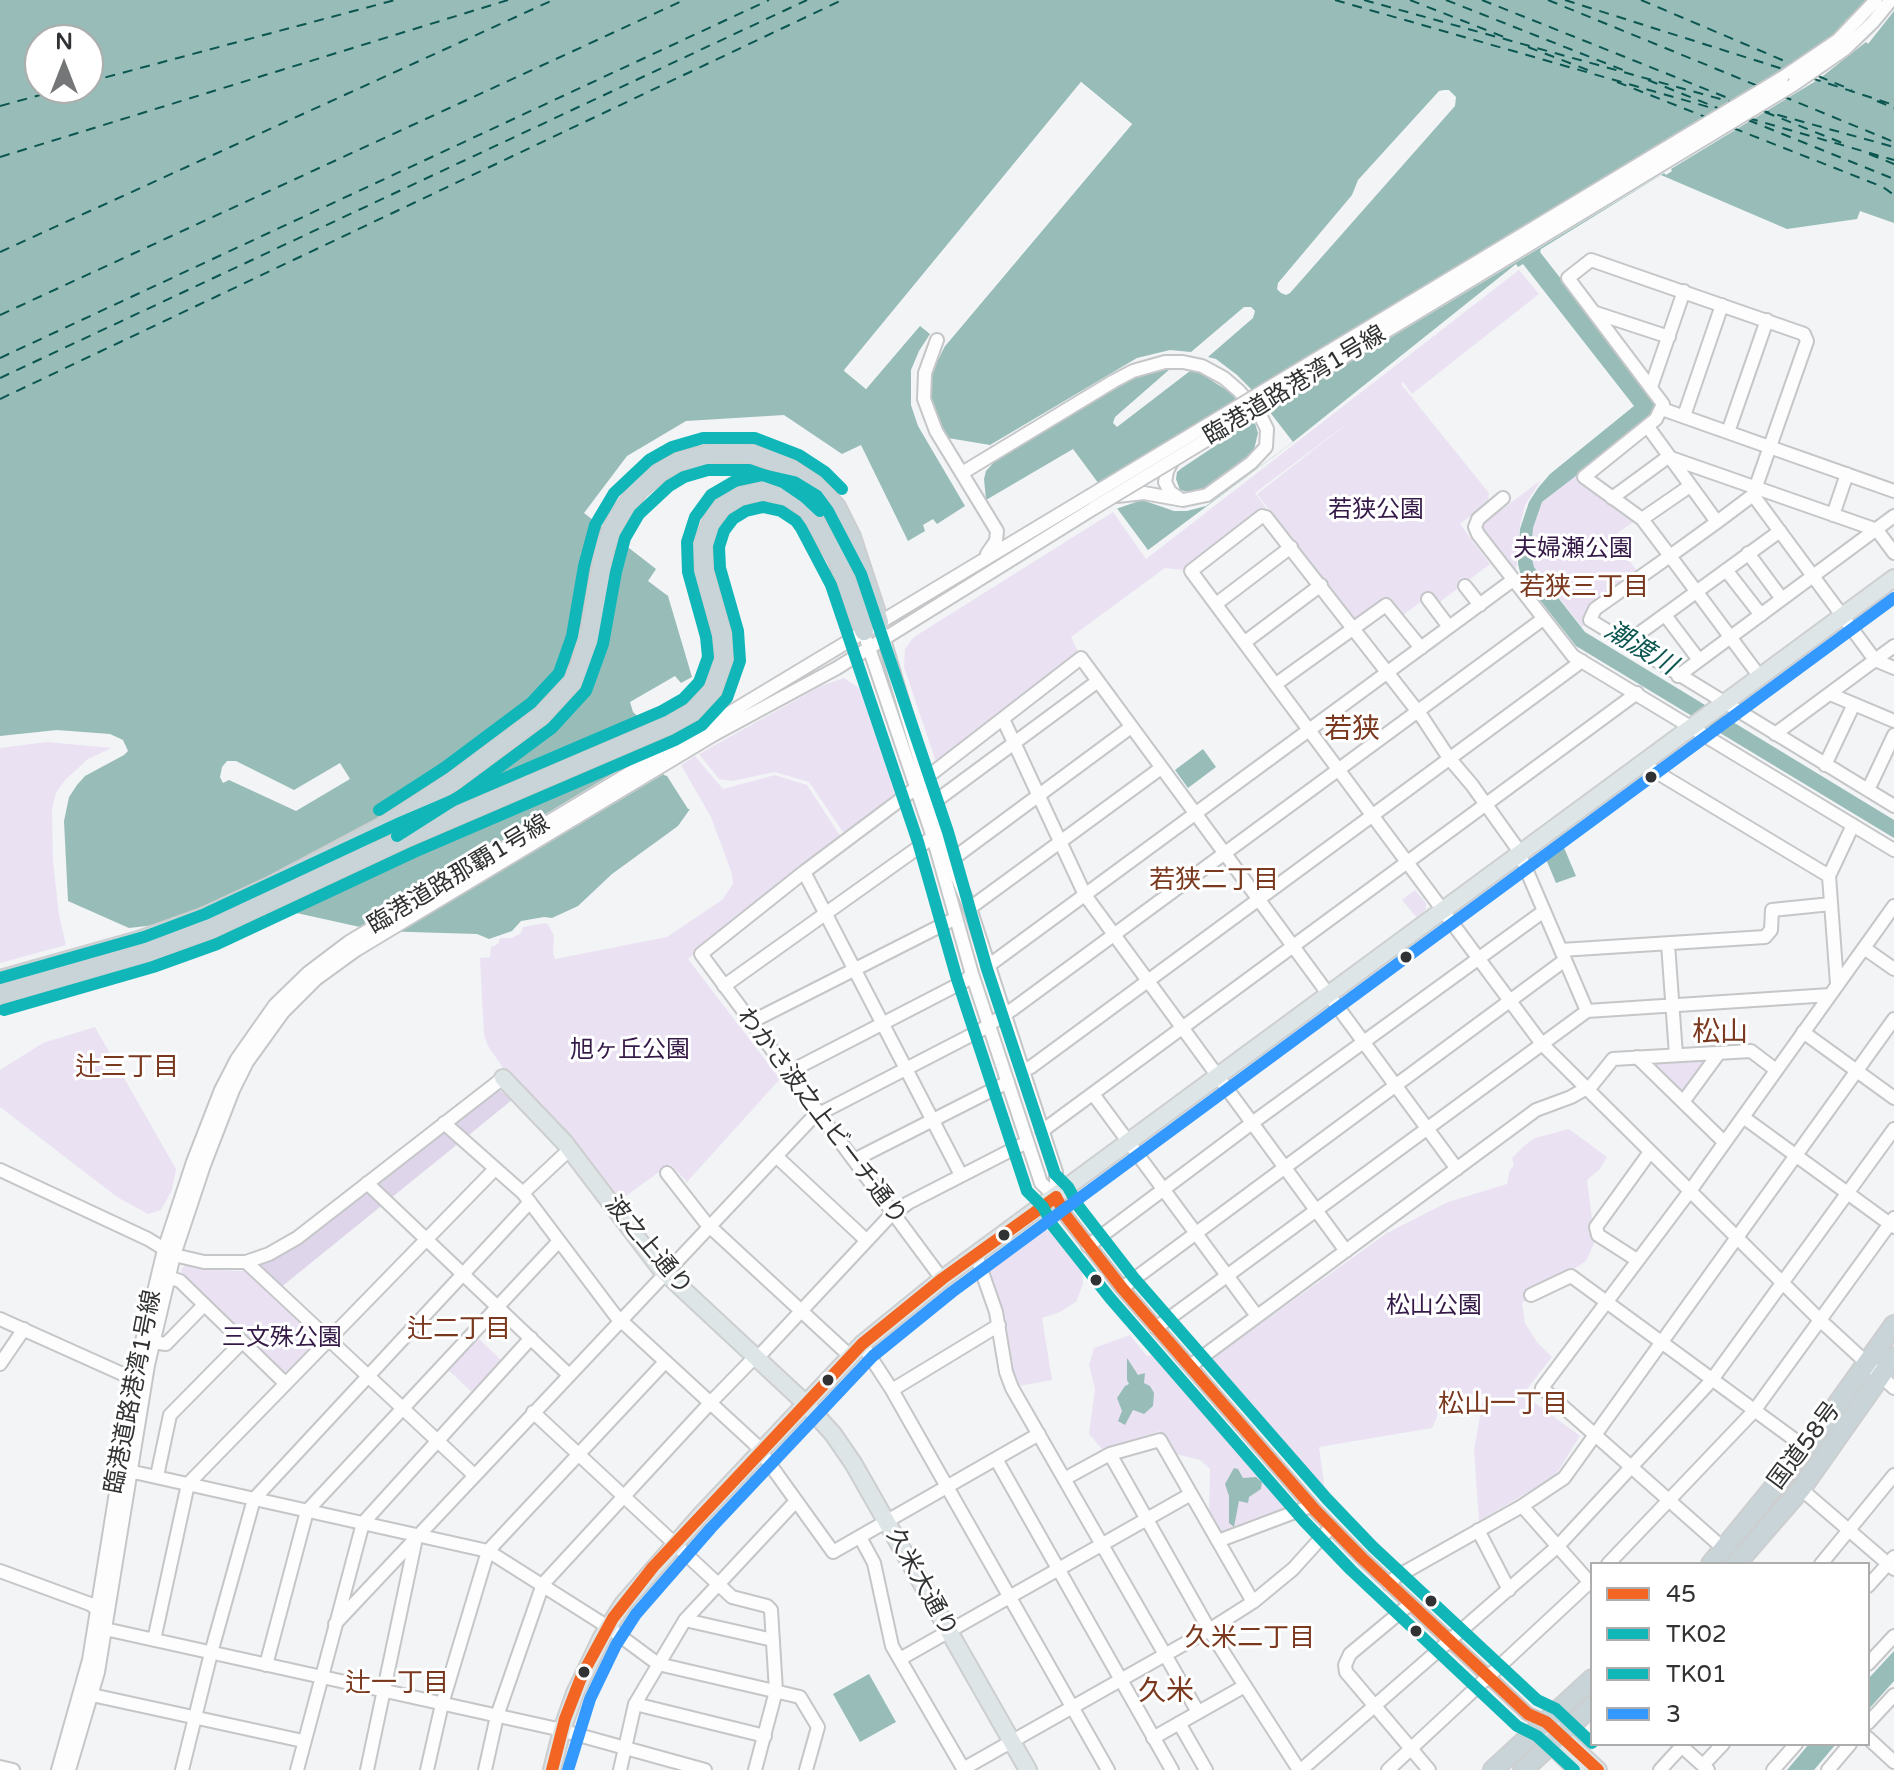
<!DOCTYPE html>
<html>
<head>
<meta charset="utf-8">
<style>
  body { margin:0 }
  #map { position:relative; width:1894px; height:1770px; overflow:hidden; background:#f2f4f6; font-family:"Varela Round",sans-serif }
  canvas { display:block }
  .legend { position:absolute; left:1590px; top:1562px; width:280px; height:184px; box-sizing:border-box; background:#fff; border:2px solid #adadad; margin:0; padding:10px 14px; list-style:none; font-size:24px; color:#313233 }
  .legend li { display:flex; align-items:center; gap:16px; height:40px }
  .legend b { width:40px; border:2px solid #adadad }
  .north { position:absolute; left:24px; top:24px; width:80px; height:80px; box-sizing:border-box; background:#fff; border:2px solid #adadad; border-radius:50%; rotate:0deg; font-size:22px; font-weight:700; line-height:32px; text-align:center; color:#313233 }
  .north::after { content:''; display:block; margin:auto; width:28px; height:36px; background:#757677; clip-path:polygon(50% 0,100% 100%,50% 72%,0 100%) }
</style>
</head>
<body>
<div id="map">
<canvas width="1894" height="1770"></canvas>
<ul class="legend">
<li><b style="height:10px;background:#f26522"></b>45</li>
<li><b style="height:10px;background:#11b7b8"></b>TK02</li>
<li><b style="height:10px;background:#11b7b8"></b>TK01</li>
<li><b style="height:10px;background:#39f"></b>3</li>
</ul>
<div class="north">N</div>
</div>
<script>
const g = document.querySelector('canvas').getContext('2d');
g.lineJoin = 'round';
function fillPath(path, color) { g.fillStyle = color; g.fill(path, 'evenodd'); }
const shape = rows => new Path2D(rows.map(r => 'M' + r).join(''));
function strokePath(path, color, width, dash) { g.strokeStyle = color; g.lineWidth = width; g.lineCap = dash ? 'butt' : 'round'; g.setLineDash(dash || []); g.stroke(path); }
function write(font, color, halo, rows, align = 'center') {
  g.font = font + ' "Varela Round","Noto Sans JP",sans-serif'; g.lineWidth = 6; g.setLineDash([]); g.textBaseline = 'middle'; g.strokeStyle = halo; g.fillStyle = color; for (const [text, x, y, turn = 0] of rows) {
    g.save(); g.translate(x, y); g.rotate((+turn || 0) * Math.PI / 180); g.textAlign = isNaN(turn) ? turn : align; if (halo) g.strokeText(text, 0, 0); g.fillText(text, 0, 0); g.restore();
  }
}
fillPath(shape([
  [1519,270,1539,294,1412,394,1403,382,1401,384,1489,493,1488,502,1460,524,1490,564,1436,605,1429,596,1399,618,1385,602,1360,620,1354,621,1257,494,1361,413,1255,493,1266,508,1183,570,1165,568,1071,637,1078,652,936,762,904,667,905,649,914,637,1113,512,1146,559],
  [1575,476,1636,520,1612,537,1637,571,1588,608,1586,615,1588,622,1582,627,1533,565,1531,555,1533,528,1542,502],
  [1541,480,1525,505,1520,525,1516,572,1483,529,1484,523],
  [844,678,861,689,871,704,899,791,845,835,809,782,775,772,732,781,719,779,699,754,821,686],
  [47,742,112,748,88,759,65,780,56,793,52,809,53,861,59,915,66,945,0,963,0,748],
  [695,756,723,789,775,775,807,785,841,837,688,959,780,1079,687,1182,670,1164,619,1201,559,1122,506,1072,488,1046,484,1035,480,958,490,957,491,947,498,944,500,938,512,938,521,933,523,927,545,923,548,924,554,936,553,953,555,959,667,937,722,900,733,884,732,874,711,817,681,765],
  [1415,890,1426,903,1426,909,1417,918,1402,900],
  [95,1027,176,1169,172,1190,161,1210,148,1214,117,1197,0,1107,0,1070,43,1043],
  [1703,1058,1706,1064,1687,1093,1679,1094,1653,1068,1657,1062],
  [1569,1129,1607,1157,1600,1169,1587,1180,1595,1241,1586,1261,1522,1303,1525,1323,1537,1342,1552,1357,1523,1394,1580,1436,1555,1476,1479,1521,1474,1450,1484,1394,1438,1396,1437,1417,1432,1428,1319,1447,1325,1491,1206,1363,1387,1233,1448,1202,1507,1184,1510,1170,1514,1165,1512,1158,1525,1145,1535,1138],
  [1029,1230,1048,1230,1060,1237,1082,1266,1083,1284,1076,1302,1060,1312,1042,1318,1052,1380,1019,1386,1013,1373,1005,1319,986,1264,990,1257],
  [186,1265,211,1270,246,1271,320,1339,288,1372,277,1371,182,1275,181,1269],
  [475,1335,503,1362,473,1393,445,1367],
  [1130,1335,1147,1356,1163,1353,1170,1361,1169,1370,1177,1380,1183,1377,1297,1506,1222,1534,1209,1515,1210,1469,1200,1460,1176,1454,1160,1431,1103,1450,1089,1434,1095,1389,1089,1365,1094,1348]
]), '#eae2f3');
fillPath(shape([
  [497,1088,512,1100,280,1288,257,1267,325,1219]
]), '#dfd5ea');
fillPath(shape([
  [0,0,1881,0,1894,5,1894,223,1860,211,1857,219,1787,229,1661,175,1541,249,1540,252,1653,397,1655,408,1651,418,1542,502,1533,528,1531,555,1534,567,1585,632,1894,820,1894,838,1576,646,1521,576,1518,564,1520,529,1529,502,1538,488,1550,474,1634,406,1523,264,1518,267,1516,264,1293,442,1148,550,1073,449,986,500,984,479,986,471,997,459,990,445,948,438,932,408,930,393,931,374,945,346,1132,124,1081,82,844,370,866,389,920,325,930,334,919,351,911,370,911,405,918,426,965,506,937,524,933,519,923,525,925,531,908,541,861,445,842,454,784,415,686,421,627,456,584,513,656,569,648,581,668,596,692,677,681,683,675,676,630,702,633,712,648,726,664,775,667,776,688,809,690,809,678,826,612,874,578,906,552,918,544,917,521,921,512,931,489,939,477,934,378,931,283,910,129,928,68,901,64,821,69,797,77,785,85,776,124,755,128,751,123,740,110,734,57,730,0,736],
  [40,40,88,40,88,88,40,88],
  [1203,749,1216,767,1188,788,1175,770],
  [1562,843,1576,876,1556,883,1543,852],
  [1127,1358,1138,1375,1145,1373,1144,1383,1150,1386,1154,1393,1153,1406,1144,1414,1133,1410,1125,1425,1118,1421,1122,1411,1117,1398,1125,1386,1129,1384,1127,1380],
  [1234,1468,1238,1469,1243,1478,1256,1477,1262,1482,1261,1489,1249,1497,1248,1503,1239,1501,1234,1527,1229,1523,1229,1496,1225,1484],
  [1894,1651,1894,1681,1868,1710,1868,1679],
  [869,1674,896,1722,860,1742,833,1694],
  [1809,1744,1836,1744,1814,1770,1787,1770]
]), '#98bcb8');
fillPath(shape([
  [1868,0,1894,1,1894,11,1868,44,1866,42,1819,79,1671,169,1672,171,1666,175,1664,173,1269,411,1293,442,1206,506,1187,511,1174,511,1142,500,1113,510,1095,485,1236,400,1231,393,1197,371,1190,371,1117,427,1113,423,1115,417,1170,369,1137,376,997,459,990,445,1137,358,1170,350,1191,352,1244,307,1251,307,1255,311,1253,318,1208,357,1216,359,1237,375,1252,390,1815,49,1847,23,1845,21],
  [1254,420,1258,433,1253,454,1219,482,1205,490,1193,493,1180,490,1176,479,1177,472,1182,468],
  [1081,82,1132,124,945,346,942,344,1126,124,1082,88,850,370,866,383,918,322,933,331,934,337,920,326,866,389,844,371],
  [1444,90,1449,90,1456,97,1455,106,1290,293,1286,295,1281,293,1277,289,1278,283,1352,195,1358,180,1439,91],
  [660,745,660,755,667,772,395,935,377,935,354,930],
  [227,761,236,761,294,790,340,763,350,779,296,811,229,780,223,783,220,777,222,767]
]), '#f2f4f6');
strokePath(shape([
  [1335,0,1719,110],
  [1364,0,1731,102],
  [1410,0,1504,37],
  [1446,0,1623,70],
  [1482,0,1733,100],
  [1548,0,1758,86],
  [1565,0,1786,70],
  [1641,0,1794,65],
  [1528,47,1593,72],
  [1818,76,1852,90],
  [1811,78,1894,105],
  [1648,80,1720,109],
  [88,82,395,0],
  [1617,82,1708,118],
  [1782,96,1894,142],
  [1877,101,1894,108],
  [0,106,66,88],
  [1760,110,1894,147],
  [1765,112,1845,144],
  [1748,118,1894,160],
  [1748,120,1894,179],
  [1733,128,1883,187,1894,195],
  [1869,154,1894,164],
  [0,157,508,0],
  [0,252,553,0],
  [0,315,684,0],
  [0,358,769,0],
  [0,378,807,0],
  [0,399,842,0]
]), '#0b5650', 2, [10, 8]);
const minor = shape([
  [1782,78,1838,40,1876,0],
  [1793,85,1845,49,1873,22,1891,0],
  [1596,313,1669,337],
  [937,340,925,373,924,399,936,431,997,531,996,541,987,554],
  [1651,387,1684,291],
  [1662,409,1894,491],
  [1684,416,1722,305],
  [1648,427,1717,522],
  [1728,432,1767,320],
  [1173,460,1167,471,1165,482,1170,492,1180,499],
  [962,473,1114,381,1133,371,1165,362,1183,362,1202,366,1224,378,1239,391,1262,419,1267,429,1266,447,1251,463,1207,495,1183,500,1144,493,1117,496],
  [1753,495,1875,660,1894,668],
  [1503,498,1478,519,1475,527,1478,534,1573,656,1894,850],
  [1612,498,1668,457,1877,530,1894,553],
  [1833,515,1847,474],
  [1642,519,1690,486],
  [1748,553,1782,599],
  [1726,570,1761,615],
  [1465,586,1480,605],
  [1428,599,1449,627],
  [1216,604,1291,547],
  [1665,615,1699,660],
  [882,633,949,858,970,908,1056,1172,1056,1197],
  [867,642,933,837,972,974,1041,1183,1056,1197,1066,1216,1122,1288,1315,1510,1362,1558,1528,1714,1546,1722],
  [1245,642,1321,585],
  [1626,643,1780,531],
  [1678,676,1894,516],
  [1760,677,1670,556,1642,519,1584,477,1656,419,1663,404,1568,278,1591,260,1804,334,1807,341,1753,495,1717,522,1670,556,1595,609,1590,620,1894,806],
  [1276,684,1386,605,1421,648],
  [1830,694,1894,721],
  [1003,719,1085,895,1346,1251],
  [1775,734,1894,646],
  [1643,764,1829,876],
  [1825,765,1854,704],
  [926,778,1081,658,1457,1169],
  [916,788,804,872,701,954,942,1279],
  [1868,790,1894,735],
  [933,803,1098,681],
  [943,861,958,855,1131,727],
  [804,872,961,1175],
  [970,908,1161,768],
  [1668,944,1676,1055],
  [1864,948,1894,969],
  [1561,950,1765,937,1771,930,1772,910,1831,904],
  [988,966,1513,580],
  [1837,984,1829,876,1853,825],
  [724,986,933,837],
  [1587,1011,1517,848,1472,785,1449,758,1422,717,1266,517,1262,516,1191,571,1542,1044,1821,1321,1894,1388],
  [751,1022,956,918],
  [1803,1032,1894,1098],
  [1637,1057,1724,1142],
  [1024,1070,1031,1067,1582,661],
  [789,1072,965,981,972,974],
  [1093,1094,1257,1316],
  [1683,1102,1719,1053],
  [1743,1117,1894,1227],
  [444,1123,523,1193,615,1315,756,1445,833,1552,1039,1434],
  [1042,1131,1637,693],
  [776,1156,866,1240],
  [854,1160,1008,1082],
  [0,1170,148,1239,174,1255,204,1262,246,1262,269,1254,297,1238,503,1078],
  [667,1173,706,1223,850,1356],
  [367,1183,568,1374],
  [523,1193,570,1149],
  [1088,1246,1252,1123,1544,911],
  [976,1255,996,1312,1006,1372,1012,1388,1198,1712],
  [1637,1260,1598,1235,1596,1227,1650,1152],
  [246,1262,473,1474],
  [168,1277,180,1281,285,1383],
  [1122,1288,1565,960],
  [1531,1295,1571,1276,1806,1448],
  [0,1319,127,1376,142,1379],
  [1156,1328,1587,1011,1830,995],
  [152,1342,166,1344,204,1305],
  [862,1344,892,1390,1108,1770],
  [0,1364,24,1329],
  [1190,1366,1536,1110,1571,1097,1592,1085,1613,1059,1751,1051,1776,1070],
  [892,1390,999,1325],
  [533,1412,732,1597,767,1606,771,1610,776,1691,755,1770],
  [1110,1454,1211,1633,1299,1770],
  [996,1459,1172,1770],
  [129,1471,488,1551,608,1627,658,1664,800,1697,818,1727,806,1770],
  [157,1476,170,1415,242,1342],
  [1066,1478,1110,1454,1160,1440,1253,1602],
  [1801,1489,1894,1569],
  [1522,1506,1592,1585],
  [1478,1530,1509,1590],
  [860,1537,874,1563,892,1646,964,1770],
  [1218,1541,1311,1506],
  [1724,1549,1542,1388,1690,1191,1894,906],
  [1608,1564,1754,1411,1894,1218],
  [1821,1564,1894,1475],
  [0,1571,90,1604,97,1609,99,1615],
  [1389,1584,1396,1577,1522,1506,1564,1478,1894,1019],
  [1868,1586,1894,1557],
  [1410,1604,1350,1654,1345,1665,1346,1672,1429,1770],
  [685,1620,773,1640],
  [335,1624,813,1117,981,1030,1013,1009,1543,619],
  [105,1629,553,1728,705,1770],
  [154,1640,188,1484,495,1169],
  [900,1659,1191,1494],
  [1868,1664,1894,1636],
  [266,1665,307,1511,559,1241],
  [92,1695,303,1741],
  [635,1704,765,1736],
  [1179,1723,1206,1770],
  [1868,1723,1894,1695],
  [1153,1738,1243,1687],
  [1868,1738,1894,1762],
  [1679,1744,1708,1770],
  [1703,1765,1723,1744],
  [0,1767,13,1770],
  [963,1769,1209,1630,1253,1602,1293,1569,1331,1527],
  [58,1770,89,1660,137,1362,164,1250,193,1162,221,1090,237,1059,275,1005,308,973,349,942,1088,497],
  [69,1770,98,1672,148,1365,174,1255,204,1165,233,1090,247,1062,283,1012,316,979,356,950,713,735,837,668,1094,508],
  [182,1770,211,1653,254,1499,530,1202],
  [297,1770,363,1523,531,1338],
  [367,1770,416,1538],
  [427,1770,442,1704,488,1551,665,1362],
  [485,1770,497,1716,543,1584,710,1403,750,1362,761,1354,888,1218,908,1203,1027,1142],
  [620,1770,635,1704,685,1620,796,1501],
  [1301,1770,1558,1546,1711,1381,1894,1129],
  [1388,1770,1592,1580],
  [1660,1770,1682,1746],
  [1773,1770,1796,1744],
  [1828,1770,1850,1744]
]);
const major = shape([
  [503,1078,565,1143,660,1268,805,1403,833,1434,853,1463,1028,1770],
  [1553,1728,1598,1770],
  [1544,1737,1577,1770],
  [552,1770,562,1730,575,1693,602,1637,623,1604,699,1517,862,1344,942,1279,1894,578]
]);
const highway = shape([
  [0,980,138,941,205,917,272,886,381,828,453,781,542,715,573,681,580,667,591,628,605,547,617,519,639,489,659,473,678,462,715,453,752,454,783,464,815,484,836,507,851,537,879,622],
  [0,995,149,952,211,929,407,837,669,725,693,712,713,690,724,659,722,634,704,571,703,545,715,515,722,507,740,496,763,491,775,492,796,501,807,509,837,558,864,631],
  [1711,1564,1806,1448,1894,1325],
  [1736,1564,1801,1489,1894,1357],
  [1493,1770,1592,1679],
  [1523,1770,1592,1706]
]);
strokePath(minor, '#c5c6c8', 16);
strokePath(major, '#cdcecf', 20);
strokePath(highway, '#cdcecf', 22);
strokePath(minor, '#fdfdfe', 12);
strokePath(major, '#dee5e7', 16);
strokePath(highway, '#c8d4d7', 18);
const minorBridge = shape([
  [1088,497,1782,78],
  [1094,508,1793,85]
]);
strokePath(minorBridge, '#c5c6c8', 16, []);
strokePath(minorBridge, '#fdfdfe', 12);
strokePath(shape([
  [1056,1197,1066,1216,1122,1288,1315,1510,1362,1558,1528,1714,1546,1722,1598,1770],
  [552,1770,565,1719,582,1675,613,1618,653,1567,862,1344,942,1279,1056,1197]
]), '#f26522', 12);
strokePath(shape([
  [397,836,463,794,552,728,586,691,603,644,616,572,625,538,639,514,669,486,684,477,708,470,749,470,783,482,805,497,820,511],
  [4,1010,153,967,217,944,414,852,675,740,702,725,727,698,740,661,738,631,720,568,719,547,724,531,733,519,746,511,763,507,781,511,796,521,801,528,831,585,918,842,957,979,1027,1191,1043,1207,1053,1226,1110,1298,1304,1521,1351,1570,1517,1726,1537,1736,1574,1770]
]), '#11b7b8', 12);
strokePath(shape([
  [379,810,444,768,531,703,559,673,572,636,584,566,595,525,614,493,649,460,672,447,703,438,755,438,799,455,825,472,842,489],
  [0,978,144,937,205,914,400,823,662,711,683,699,699,682,708,657,706,637,688,572,687,542,695,517,711,495,735,481,763,475,794,482,817,496,828,511,861,574,948,832,987,969,1055,1174,1068,1187,1079,1207,1134,1278,1327,1499,1373,1547,1537,1700,1556,1709,1592,1743]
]), '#11b7b8', 12);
strokePath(shape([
  [568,1770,590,1699,616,1645,636,1614,711,1528,873,1356,952,1292,1894,598]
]), '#39f', 12);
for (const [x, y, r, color] of [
  [1651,777,7,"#313233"],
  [1406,957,7,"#313233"],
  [1004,1235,7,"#313233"],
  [1096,1280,7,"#313233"],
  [828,1380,7,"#313233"],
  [1431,1601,7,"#313233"],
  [1416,1631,7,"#313233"],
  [584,1672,7,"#313233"]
]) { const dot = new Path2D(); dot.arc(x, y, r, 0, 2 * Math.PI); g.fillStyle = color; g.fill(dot); strokePath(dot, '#fff', 3); }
write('24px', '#313233', '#fff', [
  ["臨港道路港湾1号線",1295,386,-31],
  ["臨港道路那覇1号線",459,875,-31],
  ["わかさ波之上ビーチ通り",821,1117,53],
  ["波之上通り",648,1246,50],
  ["臨港道路港湾1号線",134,1392,-79],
  ["国道58号",1805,1446,-53],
  ["久米大通り",921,1583,61]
]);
write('24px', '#351a48', '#fff', [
  ["若狭公園",1376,511],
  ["夫婦瀬公園",1573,550],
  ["旭ヶ丘公園",630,1051],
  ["松山公園",1434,1307],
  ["三文殊公園",282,1339]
]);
write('26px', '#7a381e', '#fff', [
  ["若狭三丁目",1584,588],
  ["若狭二丁目",1214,881],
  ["辻三丁目",127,1068],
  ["辻二丁目",459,1330],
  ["松山一丁目",1503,1405],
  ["久米二丁目",1250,1639],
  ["辻一丁目",397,1684]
]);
write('italic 26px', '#0b5650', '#fff', [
  ["潮渡川",1640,649,31]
]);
write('28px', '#7a381e', '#fff', [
  ["若狭",1352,731],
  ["松山",1720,1034],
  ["久米",1166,1693]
]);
</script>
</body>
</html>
